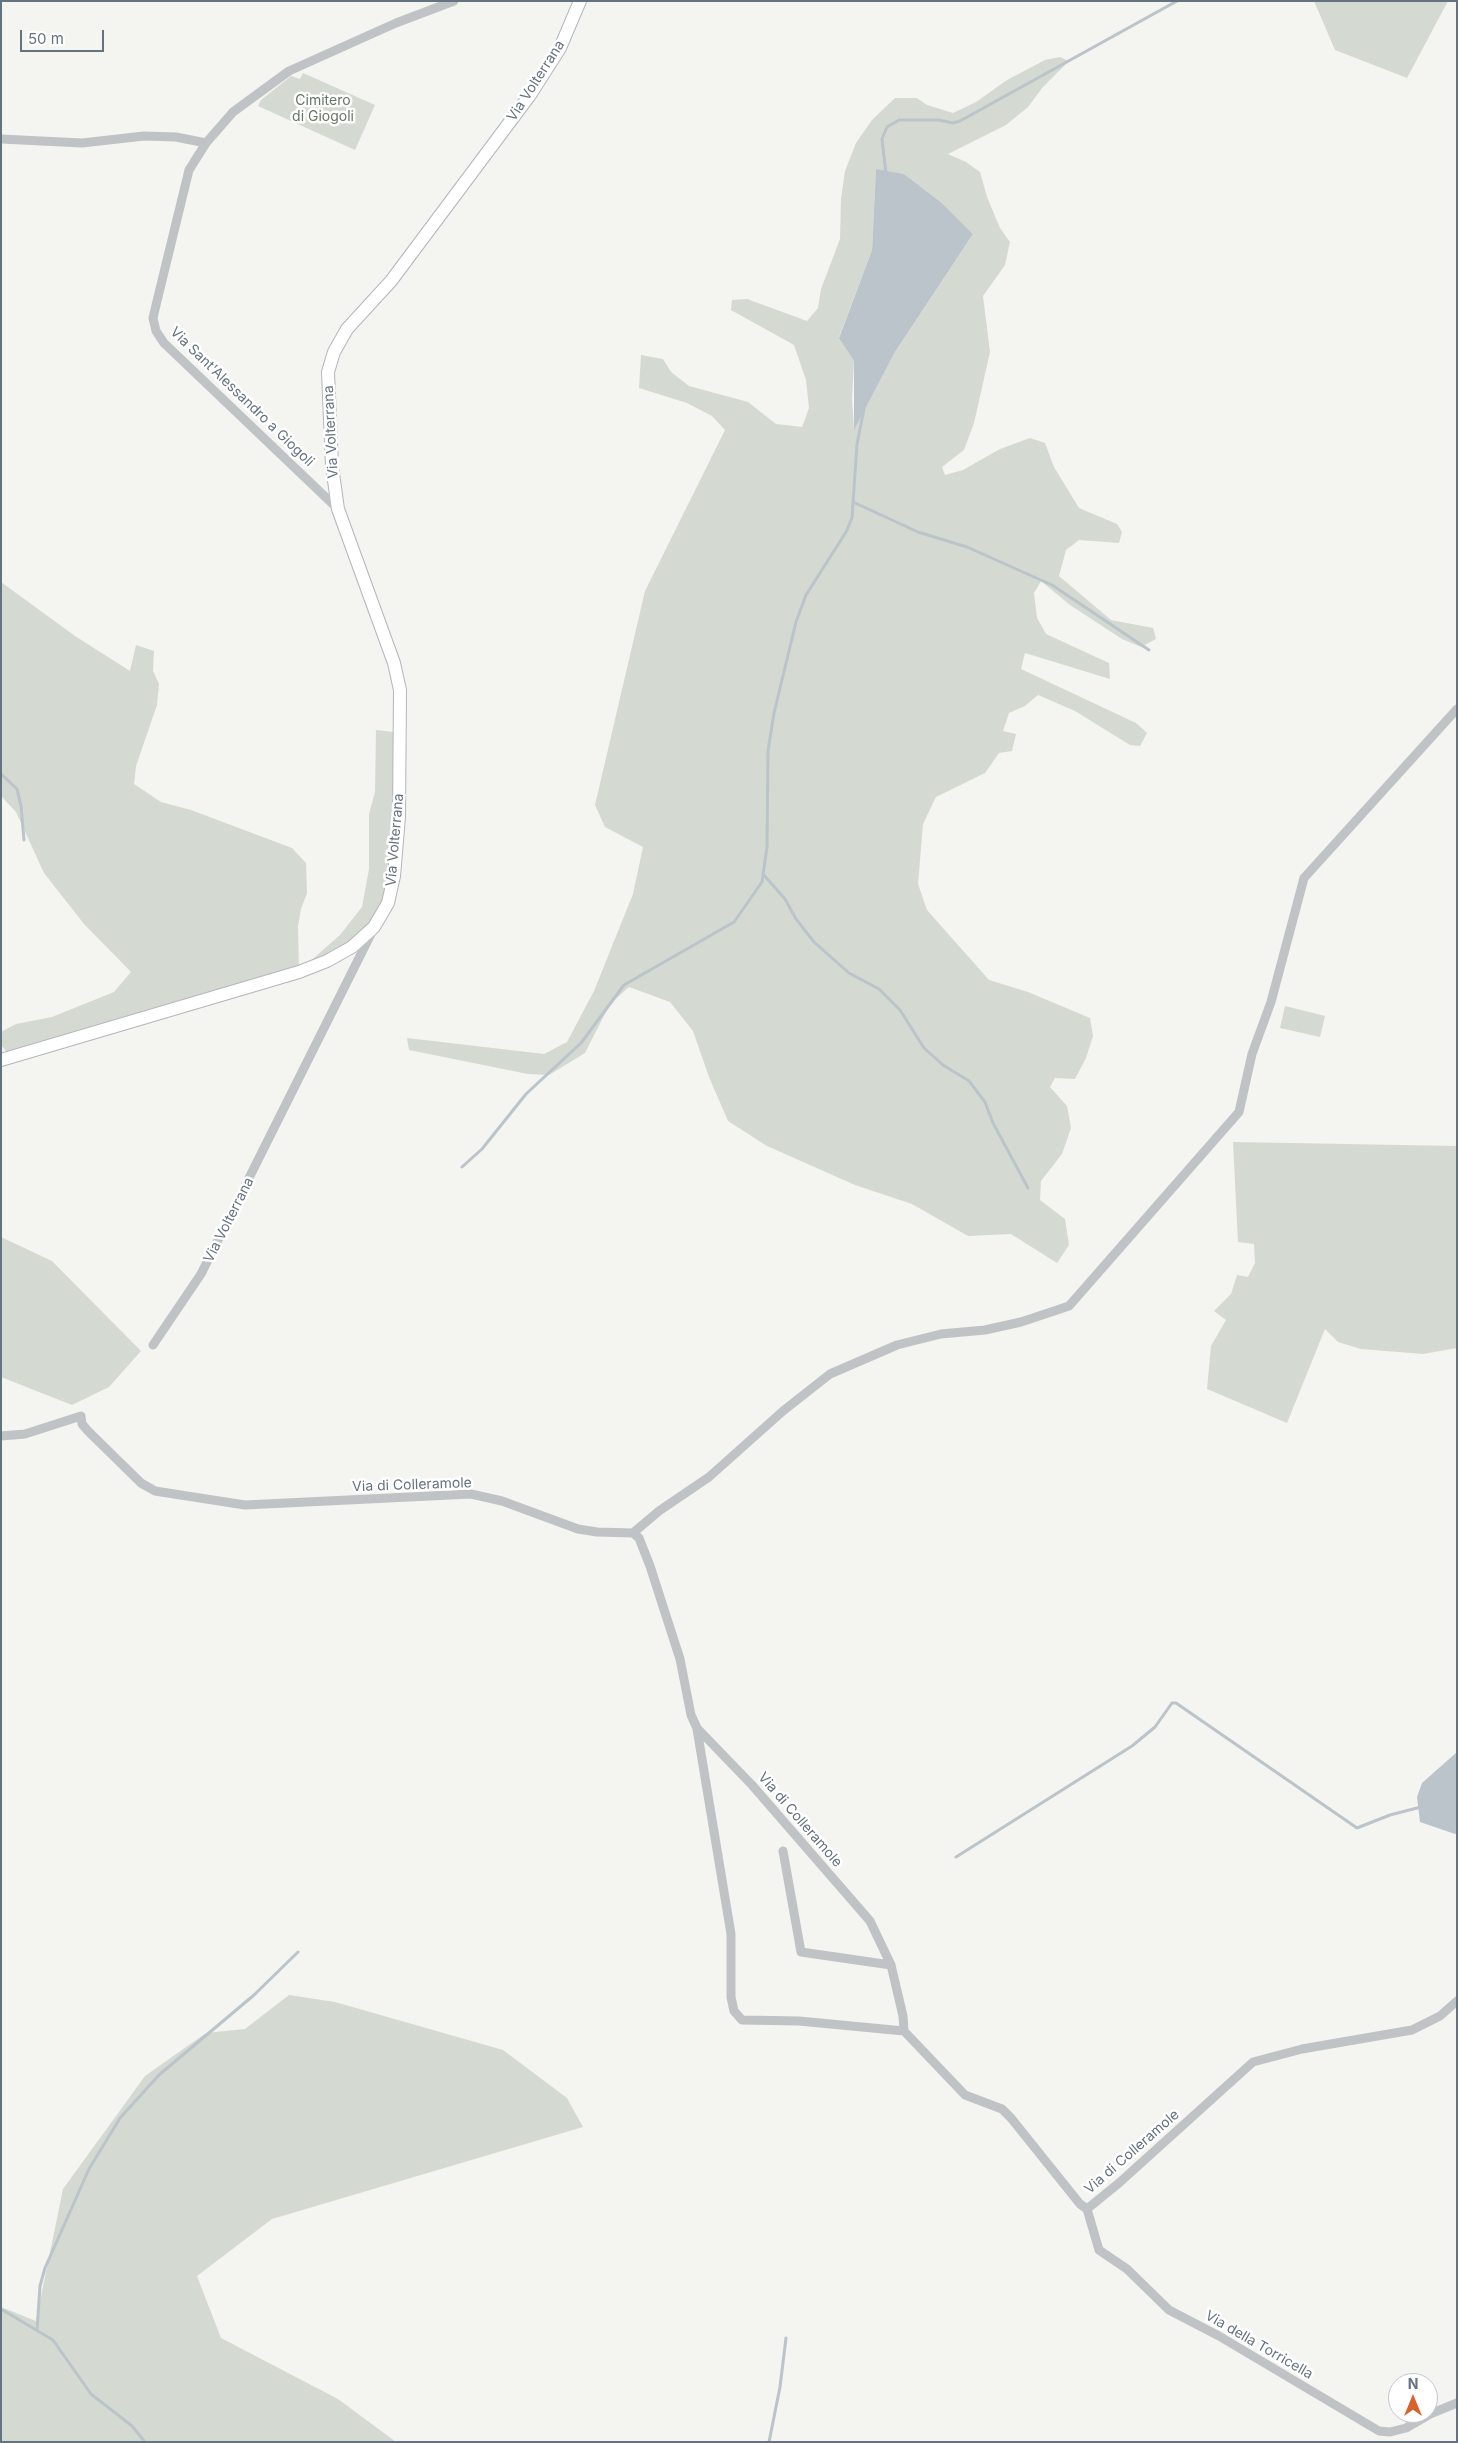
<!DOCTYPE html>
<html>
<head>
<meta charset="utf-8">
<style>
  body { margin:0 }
  #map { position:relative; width:1458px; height:2443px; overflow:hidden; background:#f4f4f0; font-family:Inter,sans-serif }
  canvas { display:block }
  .frame { position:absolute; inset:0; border:2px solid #65727f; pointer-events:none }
  .north { position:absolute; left:1388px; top:2373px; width:50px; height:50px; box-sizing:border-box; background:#fff; border:1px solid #c1c7cc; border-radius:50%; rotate:0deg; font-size:14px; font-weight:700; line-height:20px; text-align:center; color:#65727f }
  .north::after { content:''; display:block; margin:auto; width:18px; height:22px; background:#d8612c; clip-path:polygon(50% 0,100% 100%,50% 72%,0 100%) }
  .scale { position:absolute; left:20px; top:30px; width:84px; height:22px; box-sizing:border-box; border:2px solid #65727f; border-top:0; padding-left:6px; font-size:15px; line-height:18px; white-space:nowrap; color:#65727f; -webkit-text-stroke:4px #fff; paint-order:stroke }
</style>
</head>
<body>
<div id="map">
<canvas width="1458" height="2443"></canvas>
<div class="frame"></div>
<div class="north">N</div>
<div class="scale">50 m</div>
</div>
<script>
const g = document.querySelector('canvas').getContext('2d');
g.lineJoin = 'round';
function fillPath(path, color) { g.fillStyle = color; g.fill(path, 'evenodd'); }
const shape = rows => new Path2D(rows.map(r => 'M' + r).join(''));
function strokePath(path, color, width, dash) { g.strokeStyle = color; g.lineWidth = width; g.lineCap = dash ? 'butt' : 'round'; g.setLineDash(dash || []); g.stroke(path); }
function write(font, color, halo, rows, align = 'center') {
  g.font = font + ' Inter,sans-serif'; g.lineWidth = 5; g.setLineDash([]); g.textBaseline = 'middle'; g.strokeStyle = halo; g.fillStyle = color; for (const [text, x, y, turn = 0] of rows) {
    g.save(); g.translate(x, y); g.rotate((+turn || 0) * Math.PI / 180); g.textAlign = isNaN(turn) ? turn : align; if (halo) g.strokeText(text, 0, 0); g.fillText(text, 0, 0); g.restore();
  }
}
fillPath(shape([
  [1314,1,1448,1,1407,78,1335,50],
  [1060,57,1069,61,1043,87,1028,107,1006,125,948,154,966,162,980,172,987,197,1000,228,1010,242,1005,265,983,296,990,352,974,423,964,450,942,467,945,475,963,470,1000,449,1030,438,1045,443,1054,467,1079,508,1117,524,1122,532,1119,543,1079,540,1066,550,1059,576,1111,620,1153,628,1156,639,1141,647,1122,639,1070,605,1041,581,1034,593,1037,618,1046,634,1109,663,1110,679,1025,653,1021,669,1136,723,1147,733,1140,746,1130,745,1075,711,1038,695,1025,706,1009,713,1003,731,1016,734,1012,751,999,753,985,773,936,797,923,824,918,884,927,910,989,980,1028,992,1090,1018,1093,1036,1086,1058,1075,1079,1055,1078,1050,1087,1067,1106,1071,1128,1062,1154,1041,1181,1040,1200,1065,1219,1069,1245,1057,1263,1011,1234,968,1236,912,1204,855,1185,767,1146,728,1121,709,1077,693,1031,670,1002,629,987,610,1004,585,1053,549,1075,528,1074,409,1050,407,1038,544,1054,567,1042,594,991,633,894,643,847,605,827,595,805,645,591,725,430,712,416,687,403,639,388,641,355,663,359,671,372,689,386,748,402,776,424,802,427,809,408,806,380,794,345,731,310,732,300,747,299,807,321,818,308,821,289,840,239,841,199,845,171,856,143,872,120,895,98,917,98,927,105,953,113,976,102,1007,80,1045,60],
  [876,170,904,174,942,203,973,234,895,352,854,429,852,399,854,361,839,337,872,250],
  [303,73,375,105,355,150,258,106,261,100,291,76,300,79],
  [1,582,75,636,130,671,136,645,154,651,153,671,159,684,157,705,136,766,134,784,161,802,191,810,292,848,306,863,307,893,301,909,298,926,299,971,340,935,362,907,369,869,369,814,375,792,376,730,402,733,400,819,393,876,386,904,374,927,352,947,327,961,299,972,11,1057,1,1045,1,1032,16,1024,52,1017,114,992,131,972,84,924,44,873,16,812,1,796],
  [1285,1006,1325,1016,1320,1037,1280,1028],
  [1233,1142,1457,1146,1457,1348,1423,1354,1361,1349,1338,1342,1325,1329,1287,1423,1207,1389,1211,1346,1226,1320,1214,1311,1231,1294,1237,1275,1248,1277,1255,1263,1254,1244,1238,1242],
  [1,1237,52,1261,141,1351,109,1387,72,1405,1,1377],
  [289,1995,335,2002,503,2050,567,2098,583,2127,272,2219,197,2276,221,2338,338,2399,396,2442,1,2442,1,2307,36,2321,63,2189,145,2076,206,2033,245,2029]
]), '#d4dad1');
fillPath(shape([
  [876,169,904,174,942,203,973,234,895,352,854,430,854,361,839,338,872,250],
  [1457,1752,1457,1833,1455,1834,1420,1822,1417,1797,1422,1783]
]), '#bbc4ca');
strokePath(shape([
  [886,174,882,139,887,127,899,120,939,120,953,123,960,121,1177,1],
  [853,502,918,532,967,547,1052,585,1149,650],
  [1,774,17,789,21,806,24,840],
  [763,874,785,899,796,919,814,942,849,973,879,989,900,1010,924,1048,943,1065,969,1081,985,1102,993,1123,1028,1188],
  [462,1167,482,1149,526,1094,581,1043,624,985,734,922,762,882,767,847,768,751,774,713,796,622,806,595,846,532,852,518,857,444,864,409],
  [956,1857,1132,1746,1155,1727,1172,1703,1176,1703,1357,1828,1390,1815,1421,1807],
  [1,2309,53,2340,91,2394,132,2426,145,2442],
  [37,2330,40,2286,45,2268,89,2169,120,2118,159,2075,254,1995,298,1952],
  [769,2442,780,2387,786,2338]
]), '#bbc4ca', 3);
const secondary = shape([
  [1,1060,299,972,327,961,352,947,374,927,388,903,394,876,399,817,400,690,394,663,338,509,332,466,328,372,334,352,347,329,391,281,530,95,560,48,580,1]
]);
strokePath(secondary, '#b2b6ba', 14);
strokePath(shape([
  [1,139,82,143,144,136,176,137,206,143],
  [338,509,164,343,156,331,153,318,157,301,189,170,206,143,233,112,289,71,396,23,454,1],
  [153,1345,201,1274,372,932],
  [1,1436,25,1434,81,1416,82,1424,88,1431,141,1483,155,1491,245,1505,471,1494,502,1501,578,1529,597,1532,633,1533,639,1538,650,1566,680,1659,691,1715,697,1728,752,1785,870,1921,891,1965,903,2016,904,2031,965,2095,1002,2109,1011,2118,1080,2204,1087,2209,1119,2183,1253,2062,1302,2049,1412,2030,1440,2016,1457,2001],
  [633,1533,659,1511,709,1477,783,1411,830,1374,897,1345,941,1334,985,1330,1021,1322,1069,1306,1239,1112,1252,1054,1271,1002,1304,878,1457,709],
  [697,1729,731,1934,731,1997,734,2011,742,2020,799,2021,904,2031],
  [783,1851,801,1952,891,1965],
  [1087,2209,1099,2250,1127,2269,1169,2310,1219,2336,1379,2431,1390,2432,1406,2428,1430,2414,1457,2403]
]), '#bfc3c6', 9);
strokePath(secondary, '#fff', 12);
write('14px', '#65727f', '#fff', [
  ["Via Volterrana",536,81,-57],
  ["Via Sant'Alessandro a Giogoli",242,397,44],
  ["Via Volterrana",331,432,-93],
  ["Via Volterrana",395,840,-85],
  ["Via Volterrana",229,1220,-63],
  ["Via di Colleramole",412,1485,-2],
  ["Via di Colleramole",800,1820,49],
  ["Via di Colleramole",1132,2152,-41],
  ["Via della Torricella",1259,2345,30]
]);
write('14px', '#667763', '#fff', [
  ["Cimitero",323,101],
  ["di Giogoli",323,117]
]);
</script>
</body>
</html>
